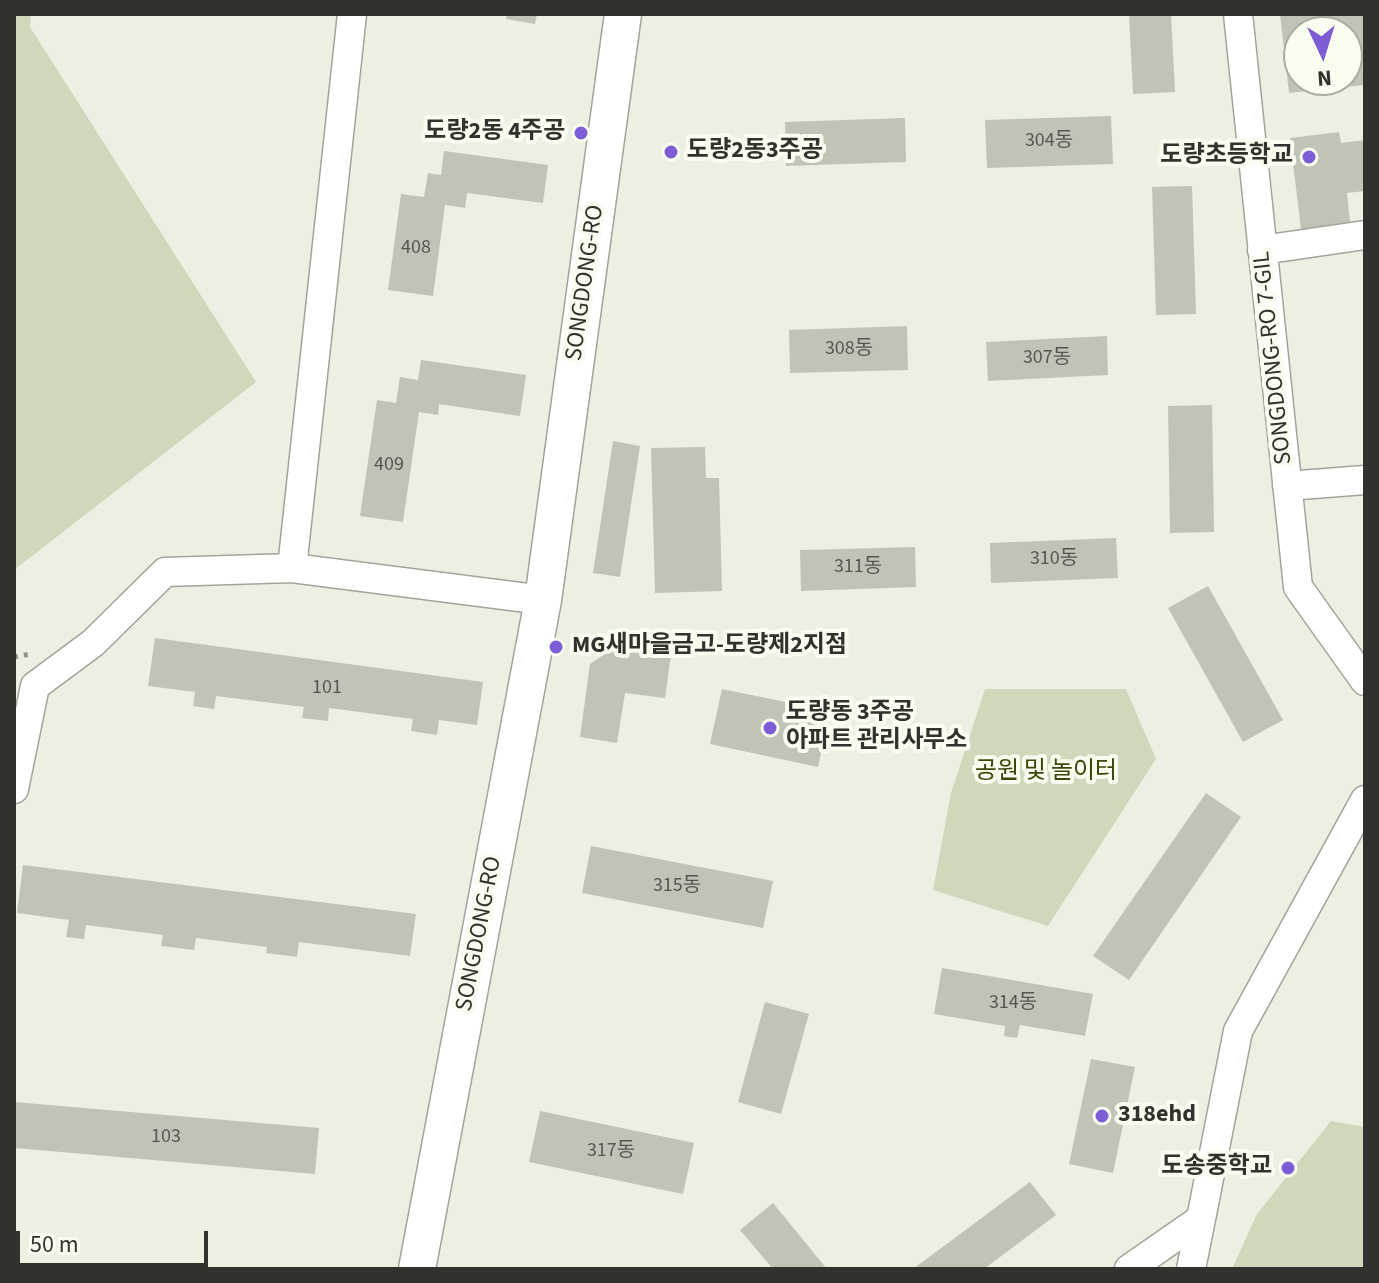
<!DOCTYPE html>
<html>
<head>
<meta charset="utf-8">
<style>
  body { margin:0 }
  #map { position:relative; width:1379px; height:1283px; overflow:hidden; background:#ebf0e2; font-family:"Source Sans 3",sans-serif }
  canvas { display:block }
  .frame { position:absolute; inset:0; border:16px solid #31322d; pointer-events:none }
  .north { position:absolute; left:1283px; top:16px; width:80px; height:80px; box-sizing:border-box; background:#f9fdef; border:2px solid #a9aca1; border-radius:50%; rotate:176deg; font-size:22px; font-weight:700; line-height:32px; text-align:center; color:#31322d }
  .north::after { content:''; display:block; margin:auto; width:28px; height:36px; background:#7e5cd6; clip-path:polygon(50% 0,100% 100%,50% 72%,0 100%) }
  .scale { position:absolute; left:16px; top:1231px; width:192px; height:36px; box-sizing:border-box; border:4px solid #31322d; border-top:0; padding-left:10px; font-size:24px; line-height:28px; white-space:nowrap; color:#31322d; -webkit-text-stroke:6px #f9fdef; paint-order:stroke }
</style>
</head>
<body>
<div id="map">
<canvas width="1379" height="1283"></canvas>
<div class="frame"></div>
<div class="north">N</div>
<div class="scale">50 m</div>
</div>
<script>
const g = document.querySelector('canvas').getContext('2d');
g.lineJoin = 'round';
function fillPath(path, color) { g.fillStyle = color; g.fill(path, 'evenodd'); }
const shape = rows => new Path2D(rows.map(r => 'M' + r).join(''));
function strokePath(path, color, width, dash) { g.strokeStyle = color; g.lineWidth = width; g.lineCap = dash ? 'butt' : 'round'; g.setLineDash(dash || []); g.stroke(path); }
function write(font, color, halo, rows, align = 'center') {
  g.font = font + ' "Source Sans 3","Noto Sans KR",sans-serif'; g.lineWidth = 8; g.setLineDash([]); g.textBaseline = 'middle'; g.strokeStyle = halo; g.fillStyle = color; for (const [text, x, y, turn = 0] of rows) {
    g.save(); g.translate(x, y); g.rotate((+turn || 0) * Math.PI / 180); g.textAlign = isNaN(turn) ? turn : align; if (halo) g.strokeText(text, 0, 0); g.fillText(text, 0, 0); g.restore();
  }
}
fillPath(shape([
  [14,14,31,14,30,27,256,382,14,570],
  [985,689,1126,689,1156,759,1048,926,933,890,951,793],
  [1331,1121,1365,1127,1365,1269,1232,1269,1257,1214]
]), '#d0d8bc');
fillPath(shape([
  [507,14,537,14,535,24,506,19],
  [1129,14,1171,14,1175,92,1133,94],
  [1280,14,1365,14,1365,85,1289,93],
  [1299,32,1347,32,1347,80,1299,80],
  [1111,116,1113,164,987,168,985,120],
  [905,118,906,162,786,166,785,122],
  [1339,132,1341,143,1365,140,1365,191,1347,193,1350,222,1301,229,1290,138],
  [444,151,548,165,543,203,467,193,465,208,445,205,433,296,388,290,401,194,424,197,428,173,441,175],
  [1192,186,1196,314,1156,315,1152,187],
  [907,326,908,370,790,373,789,330],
  [1107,336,1108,375,988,381,986,342],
  [421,360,526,375,520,416,439,404,438,415,419,412,403,522,360,516,377,400,396,403,400,377,418,380],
  [1212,405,1214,532,1170,533,1168,406],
  [613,441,640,446,620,577,593,573],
  [705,447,706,478,719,478,722,591,655,593,651,448],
  [1116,538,1118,578,991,583,990,543],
  [915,547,916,587,801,591,800,550],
  [1208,586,1283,720,1243,742,1168,608],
  [155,638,483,682,477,725,439,720,437,735,411,731,413,719,329,708,328,721,302,718,304,707,216,696,214,709,193,706,195,692,148,686],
  [612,649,671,655,665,698,625,693,617,743,580,737,590,664],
  [722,689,830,711,818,767,710,744],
  [1206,793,1241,817,1129,980,1093,956],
  [591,846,773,881,763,928,582,893],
  [23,865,416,914,410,956,299,942,297,957,266,953,267,947,196,938,194,950,161,946,163,935,86,925,84,939,66,937,69,920,17,913],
  [942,968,1093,994,1085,1036,1020,1025,1017,1038,1004,1036,1005,1026,934,1014],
  [765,1002,809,1014,781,1114,738,1102],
  [1091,1059,1135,1067,1113,1173,1069,1164],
  [14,1102,319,1128,315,1174,14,1148],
  [540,1111,694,1143,683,1194,529,1162],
  [1030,1182,1056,1215,984,1269,913,1269],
  [773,1203,827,1269,773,1269,740,1230]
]), '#c0c4b7');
const minor = shape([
  [1238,14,1298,587,1365,681],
  [1262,250,1365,235],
  [1287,486,1365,480],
  [292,568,543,600],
  [14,789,35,686,93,643,165,572,292,568,352,14],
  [1129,1269,1201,1219,1238,1031,1365,800],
  [1191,1269,1201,1219]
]);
const tertiary = shape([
  [417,1269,543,600,623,14]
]);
strokePath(minor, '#a1a598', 31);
strokePath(tertiary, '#a1a598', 39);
strokePath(shape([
  [14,657,31,654]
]), '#92958b', 5, [4, 6]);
strokePath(minor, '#fff', 28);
strokePath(tertiary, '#fff', 36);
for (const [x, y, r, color] of [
  [581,133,8,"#7e5cd6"],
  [671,152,8,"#7e5cd6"],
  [1309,157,8,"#7e5cd6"],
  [556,647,8,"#7e5cd6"],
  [770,728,8,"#7e5cd6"],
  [1102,1116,8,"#7e5cd6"],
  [1288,1168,8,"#7e5cd6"]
]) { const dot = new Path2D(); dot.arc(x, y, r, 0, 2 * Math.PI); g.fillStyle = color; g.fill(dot); strokePath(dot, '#f9fdef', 3); }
write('20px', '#555650', null, [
  ["304동",1049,142],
  ["408",416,249],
  ["308동",849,350],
  ["307동",1047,359],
  ["409",389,466],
  ["310동",1054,560],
  ["311동",858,568],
  ["101",327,689],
  ["315동",677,887],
  ["314동",1013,1004],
  ["103",166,1138],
  ["317동",611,1152]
]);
write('bold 24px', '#31322d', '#f9fdef', [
  ["도량2동 4주공",565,133,"right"],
  ["도량2동3주공",687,152],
  ["도량초등학교",1293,157,"right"],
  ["MG새마을금고-도량제2지점",572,647],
  ["도량동 3주공",786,714],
  ["아파트 관리사무소",786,742],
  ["318ehd",1118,1116],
  ["도송중학교",1272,1168,"right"]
], 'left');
write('24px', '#31322d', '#f9fdef', [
  ["SONGDONG-RO",586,283,-82],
  ["SONGDONG-RO 7-GIL",1274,358,-96],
  ["SONGDONG-RO",480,934,-79]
]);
write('24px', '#3b4708', '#f9fdef', [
  ["공원 및 놀이터",1046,773]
]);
</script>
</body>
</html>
